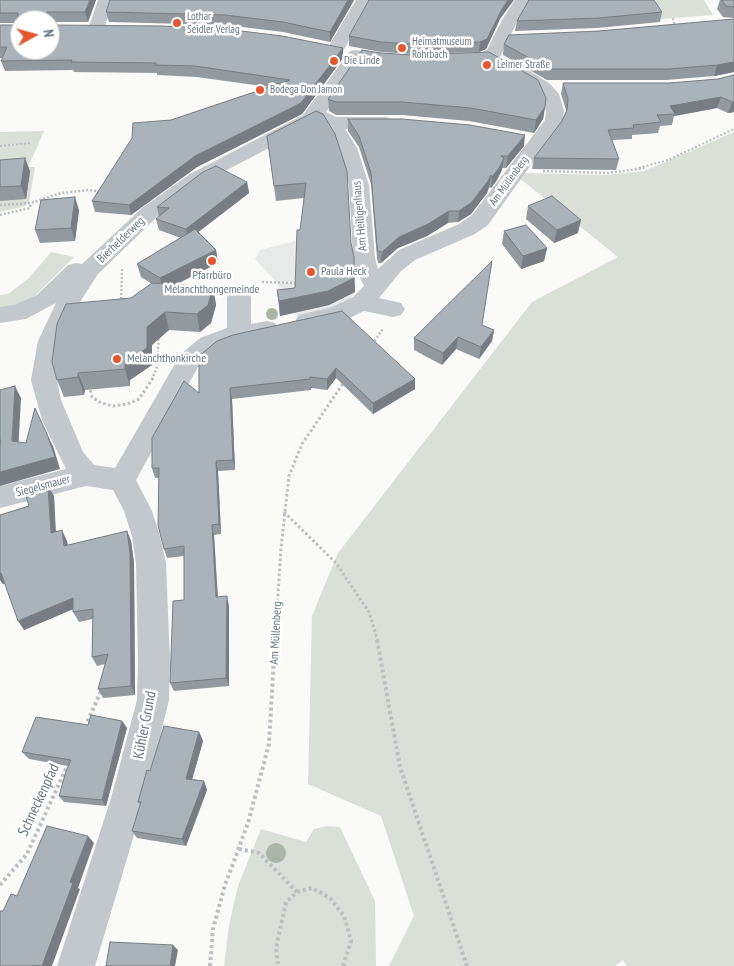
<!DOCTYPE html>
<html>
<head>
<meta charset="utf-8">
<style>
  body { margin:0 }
  #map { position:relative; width:734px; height:966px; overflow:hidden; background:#fafaf8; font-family:"PT Sans Narrow",sans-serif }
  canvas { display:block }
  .north { position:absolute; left:10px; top:10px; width:50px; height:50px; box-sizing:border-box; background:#fff; border:1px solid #c1c8cd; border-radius:50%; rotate:83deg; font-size:14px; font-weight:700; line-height:20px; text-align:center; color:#657683 }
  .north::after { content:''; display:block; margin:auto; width:18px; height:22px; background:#e4572e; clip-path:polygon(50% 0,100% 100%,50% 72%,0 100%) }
</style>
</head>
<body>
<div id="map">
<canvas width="734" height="966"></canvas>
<div class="north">N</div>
</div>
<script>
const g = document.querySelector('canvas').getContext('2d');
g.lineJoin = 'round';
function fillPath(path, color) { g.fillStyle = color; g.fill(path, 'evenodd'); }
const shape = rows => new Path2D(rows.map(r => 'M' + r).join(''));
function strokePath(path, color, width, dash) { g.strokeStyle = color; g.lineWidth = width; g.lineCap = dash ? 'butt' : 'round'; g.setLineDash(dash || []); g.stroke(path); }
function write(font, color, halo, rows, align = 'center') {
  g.font = font + ' "PT Sans Narrow",sans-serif'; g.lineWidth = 5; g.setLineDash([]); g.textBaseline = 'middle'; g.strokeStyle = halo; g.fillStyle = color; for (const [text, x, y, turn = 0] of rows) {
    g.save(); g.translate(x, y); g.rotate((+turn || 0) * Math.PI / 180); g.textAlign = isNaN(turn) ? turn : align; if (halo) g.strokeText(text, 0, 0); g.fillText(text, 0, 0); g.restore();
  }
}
fillPath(shape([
  [295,241,298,245,313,248,354,246,354,293,351,299,343,304,297,319,295,303,279,305,278,284,255,259,260,250]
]), '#e8e9e9');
fillPath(shape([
  [655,0,704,0,713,15,661,19],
  [44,131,28,167,35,167,29,203,25,206,0,212,0,132],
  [734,132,734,966,627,966,623,960,615,966,389,966,414,916,381,816,308,784,312,616,338,553,532,302,618,257,518,177,521,173,606,175,644,171],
  [51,252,74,257,34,297,14,307,0,308,0,295,8,294,29,278],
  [327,826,340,827,375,901,376,966,224,966,229,925,238,886,261,829,306,842,314,829]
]), '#dadfd7');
strokePath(shape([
  [673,18,675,27],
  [0,146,31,143],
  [635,169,668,160,734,129]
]), '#bbbfc2', 2, [2, 2]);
strokePath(shape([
  [543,171,608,173,645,168],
  [0,205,31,203,61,193,89,190,102,192],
  [0,215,30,208,31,203],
  [262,282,299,283],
  [121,303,122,269],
  [372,344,383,329],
  [82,379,74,377,77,339,86,324,101,311,121,304,148,310,159,331,157,367,152,379]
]), '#bbbfc2', 2.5, [2, 2]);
strokePath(shape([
  [78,378,88,381,92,397,101,403,113,406,127,404,139,399,153,378],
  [284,512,336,563,369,612,378,641],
  [275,641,281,548,289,476,302,444,344,382]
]), '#bbbfc2', 3, [2.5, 2.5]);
strokePath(shape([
  [377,640,400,767,467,966],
  [85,727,102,689],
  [239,849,259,853,297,892,286,902,276,948,278,966],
  [0,885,27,854,69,762],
  [297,892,312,888,330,898,344,916,351,941,343,966],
  [210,966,213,929,225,885,248,823,269,744,275,640]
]), '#bbbfc2', 4, [3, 3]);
fillPath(shape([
  [98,0,114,0,104,29,102,33,96,34,90,33,88,29,98,0],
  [356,0,372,0,342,53,336,54,330,53,327,49,356,0],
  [515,0,531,0,518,20,500,57,484,64,456,66,450,65,447,61,450,57,480,54,487,50,502,20,515,0],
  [356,50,362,51,365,55,326,112,336,117,386,117,393,119,396,123,393,127,386,129,345,129,357,148,369,185,375,258,378,269,399,250,459,224,472,215,545,120,546,111,541,96,503,70,500,66,503,62,509,61,515,62,549,83,559,94,564,111,563,120,488,225,475,234,415,260,401,271,379,298,401,303,405,309,401,315,393,317,364,311,346,320,307,329,299,327,295,321,299,315,332,307,353,297,364,286,356,270,353,258,349,185,337,148,325,127,317,123,204,182,156,218,98,274,78,305,62,341,58,358,57,380,61,400,83,452,94,465,115,468,180,355,200,338,227,328,227,297,231,292,239,289,247,292,251,297,251,324,267,321,275,323,279,329,275,335,234,344,218,350,198,367,136,480,152,511,160,536,166,563,170,661,169,700,145,798,95,966,57,966,111,798,137,700,138,661,136,563,132,536,124,511,113,490,86,486,0,508,0,486,66,469,42,420,31,380,38,341,56,303,26,319,0,323,0,307,14,305,37,295,68,265,76,263,82,264,142,208,190,174,303,115,350,51,356,50]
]), '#c3c8cc');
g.fillStyle = '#aab4a7';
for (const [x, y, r] of [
  [272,314,6],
  [276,853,10]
]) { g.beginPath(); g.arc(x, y, r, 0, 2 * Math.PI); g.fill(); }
fillPath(shape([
  [0,0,96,0,88,22,50,22,50,20,20,20,20,50,343,48,343,58,302,114,197,167,131,215,95,212,92,201,171,120,269,87,197,77,157,75,157,73,74,72,73,70,5,71,1,61,3,58,0,58,0,25,18,25,18,23,0,23],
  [110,0,354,0,330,42,283,32,226,25,109,22,106,12],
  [720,0,734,0,734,18,723,17,717,9],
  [662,12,660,22,597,28,515,31,517,21],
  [500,19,486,49,479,52,412,54,381,52,349,46,349,36],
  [734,19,734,72,714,76,666,80,547,80,503,55,504,44,599,31],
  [734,75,734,112,728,113,717,108,674,116,672,125,660,126,658,133,632,135,632,139,612,140,619,159,616,170,532,169,534,158,562,121,566,112,566,110,561,94,563,83,669,83,718,79],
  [328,99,545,107,543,119,534,133,469,121,402,115,336,115,329,111],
  [316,111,351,243,355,292,329,305,280,316,277,290,295,288,304,198,276,201,267,136],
  [348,119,524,146,506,168,502,168,497,180,491,188,489,187,487,193,471,214,458,222,448,223,427,236,398,248,381,263,378,263,377,258,371,184,359,147,348,131],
  [0,160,30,171,26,199,0,201],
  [247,182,249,193,198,232,216,250,218,263,175,285,213,287,216,305,211,323,200,332,169,330,152,345,152,365,130,380,130,386,85,390,84,395,64,397,57,380,131,298,152,284,141,277,137,264,181,238,159,230,156,219,159,217,157,207],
  [528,206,578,233,554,243,526,219],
  [79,210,75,241,40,243,35,230],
  [504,231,547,248,544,261,521,269,502,244],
  [482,325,494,330,492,341,479,359,456,349,442,365,414,350,414,338],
  [217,341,415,379,415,389,373,414,336,378,327,390,311,388,311,390,232,399,235,470,218,471,221,534,214,535,218,597,229,606,229,686,174,691,170,683,184,600,184,556,167,558,164,549,159,478,155,478,152,468,199,393],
  [48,486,54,496,56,532,67,541,68,545,127,531,131,541,134,563,135,695,103,698,98,689,105,664,97,666,92,657,93,619,79,622,73,612,73,609,24,630,5,583,3,584,0,580,0,515,29,506],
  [122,721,127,728,106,806,64,802,59,796,68,766,29,759,22,752,88,725],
  [199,732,203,741,192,779,204,781,207,790,186,846,137,838,132,831,140,804,138,802,150,771]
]), '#929a9f');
fillPath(shape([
  [90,0,96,0,88,22,85,12],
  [348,0,354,0,330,42,330,32],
  [508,0,514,0,500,19,486,49,479,52,480,42],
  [47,12,49,20,46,20,45,14],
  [343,48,343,58,302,114,197,167,131,215,129,205],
  [734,62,734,72,714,76,717,65],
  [721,97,717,108,674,116,675,114,670,106],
  [732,102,734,102,734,112,728,113],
  [545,107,543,119,534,133,536,120],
  [525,135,524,146,506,168,508,156],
  [25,158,30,171,26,199,21,186],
  [504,158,502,170,497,180,491,188,492,177],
  [491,175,489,187,487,193,471,214,458,222,459,211],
  [247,182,249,193,188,240,186,229],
  [75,197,79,210,75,241,71,228],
  [449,211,448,223,427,236,398,248,381,263,382,252,399,237],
  [581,220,578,233,554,243,557,230],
  [547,248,544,261,521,269,523,256],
  [216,250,218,263,163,291,160,278],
  [354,257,355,292,329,305,280,316,279,301],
  [213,287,216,305,211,323,200,332,197,314],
  [165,312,169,330,152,345,152,365,130,380,130,386,125,369,125,363,147,327],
  [494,330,492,341,479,359,481,347],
  [458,337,456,349,442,365,443,353],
  [336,368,336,378,327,390,327,379],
  [78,373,85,390,84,395,78,377],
  [415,379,415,389,373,414,373,403],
  [15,386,21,398,18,453,12,441],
  [230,388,232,399,235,470,233,460],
  [47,434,53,446,60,469,0,486,0,472],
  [216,461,218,471,221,534,219,524],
  [48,486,54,496,56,543,51,533],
  [212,525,214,535,218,606,216,597],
  [62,530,67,541,69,556,64,546],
  [127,531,131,541,134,563,135,695,131,686],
  [0,573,1,573,7,583,3,584,0,580],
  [227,596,229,606,229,686,226,678],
  [73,598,78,607,24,630,18,621],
  [122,721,127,728,106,806,102,800],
  [199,732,203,741,190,787,186,779],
  [204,781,207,790,186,846,182,839],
  [88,836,94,843,78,888,80,889,52,966,42,966,70,882],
  [173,945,178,950,175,966,170,966]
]), '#777d82');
const building = shape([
  [0,0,90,0,85,12,47,12,45,14,46,20,20,20,20,50,50,50,50,25,161,26,225,29,282,36,343,48,301,103,195,156,129,205,92,201,132,138,133,123,171,120,290,80,195,66,155,65,156,63,71,62,72,60,1,61,7,47,0,47,0,25,18,25,18,13,0,13,0,0],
  [110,0,348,0,330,32,283,22,225,15,106,12,110,0],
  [369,0,508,0,502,9,487,39,480,42,412,44,381,42,349,36,369,0],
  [529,0,654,0,662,12,599,18,517,21,529,0],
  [722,0,734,0,734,7,726,6,722,0],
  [734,19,734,62,717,65,669,69,549,69,504,44,509,35,599,31,734,19],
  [362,50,381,53,413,55,489,52,538,80,546,98,545,107,536,120,471,108,402,102,336,102,328,99,362,50],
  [734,75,734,102,732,102,721,97,670,106,675,114,657,115,661,122,633,125,634,128,608,130,619,159,534,158,562,121,567,110,568,99,563,83,669,83,718,79,734,75],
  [316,111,323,114,335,134,347,171,351,243,354,257,354,278,328,291,279,301,277,290,295,288,297,230,300,230,306,183,274,186,267,136,316,111],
  [348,119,402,119,470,125,525,135,508,156,501,156,504,158,499,168,492,177,491,175,488,181,472,202,459,211,449,211,428,224,399,237,382,252,378,251,377,246,371,173,359,136,348,119],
  [25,158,21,186,0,187,0,160,25,158],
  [216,166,247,182,186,229,156,219,169,208,157,207,203,172,216,166],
  [552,196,581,220,557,230,528,206,552,196],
  [75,197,71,228,35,230,41,200,75,197],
  [526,225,547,248,523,256,504,231,526,225],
  [195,229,216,250,160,278,137,264,195,229],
  [492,261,482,325,494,330,481,347,458,337,443,353,414,338,492,261],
  [152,283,213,287,208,305,197,314,165,312,147,327,147,348,125,363,125,369,78,373,78,377,57,380,52,362,57,324,66,304,131,298,152,283],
  [342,311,415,379,373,403,336,368,327,379,310,377,310,379,230,388,233,460,216,461,219,524,212,525,216,597,227,596,226,678,170,683,173,601,184,600,184,546,164,549,158,525,159,468,152,468,152,438,184,381,199,393,199,356,217,341,233,335,342,311],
  [15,386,12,441,26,443,35,408,47,434,55,457,0,472,0,443,1,443,0,438,0,390,15,386],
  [48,486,51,533,62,530,64,546,127,531,130,553,131,686,98,689,108,654,92,657,93,609,73,612,73,598,18,621,1,573,0,573,0,515,29,506,25,492,48,486],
  [91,715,122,721,102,800,59,796,66,771,71,760,22,752,36,717,88,725,91,715],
  [164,726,199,732,186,779,204,781,182,839,132,831,141,802,138,802,147,770,150,771,164,726],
  [47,826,88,836,70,882,73,883,42,966,33,965,33,966,0,966,0,911,3,911,11,894,17,896,47,826],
  [110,942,173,945,170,966,106,966,110,942]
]);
fillPath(building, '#aab3b9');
strokePath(building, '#777d82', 1);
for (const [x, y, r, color] of [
  [177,23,5,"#e4572e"],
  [402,48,5,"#e4572e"],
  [334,61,5,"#e4572e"],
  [487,65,5,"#e4572e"],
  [260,90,5,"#e4572e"],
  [212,261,5,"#e4572e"],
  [311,272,5,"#e4572e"],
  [117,359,5,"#e4572e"]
]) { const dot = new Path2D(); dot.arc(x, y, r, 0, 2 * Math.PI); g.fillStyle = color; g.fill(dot); strokePath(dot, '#fff', 2); }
write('11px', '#657683', '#fff', [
  ["Lothar",187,17],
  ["Seidler Verlag",187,30],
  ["Heimatmuseum",412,42],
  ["Rohrbach",412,55],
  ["Die Linde",344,61],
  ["Leimer Straße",497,65],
  ["Bodega Don Jamon",270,90]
], 'left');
write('11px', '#657683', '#fff', [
  ["Am Müllenberg",509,181,-54]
]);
write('12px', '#657683', '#fff', [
  ["Am Heiligenhaus",360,216,-95],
  ["Bierhelderweg",121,240,-44],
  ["Siegelsmauer",43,486,-15],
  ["Am Müllenberg",276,633,-87]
]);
write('12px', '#657683', '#fff', [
  ["Paula Heck",321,272],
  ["Pfarrbüro",212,276,"center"],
  ["Melanchthongemeinde",212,290,"center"],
  ["Melanchthonkirche",127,359]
], 'left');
write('15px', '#657683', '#fff', [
  ["Kühler Grund",145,725,-79],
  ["Schneckenpfad",39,800,-65]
]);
</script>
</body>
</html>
